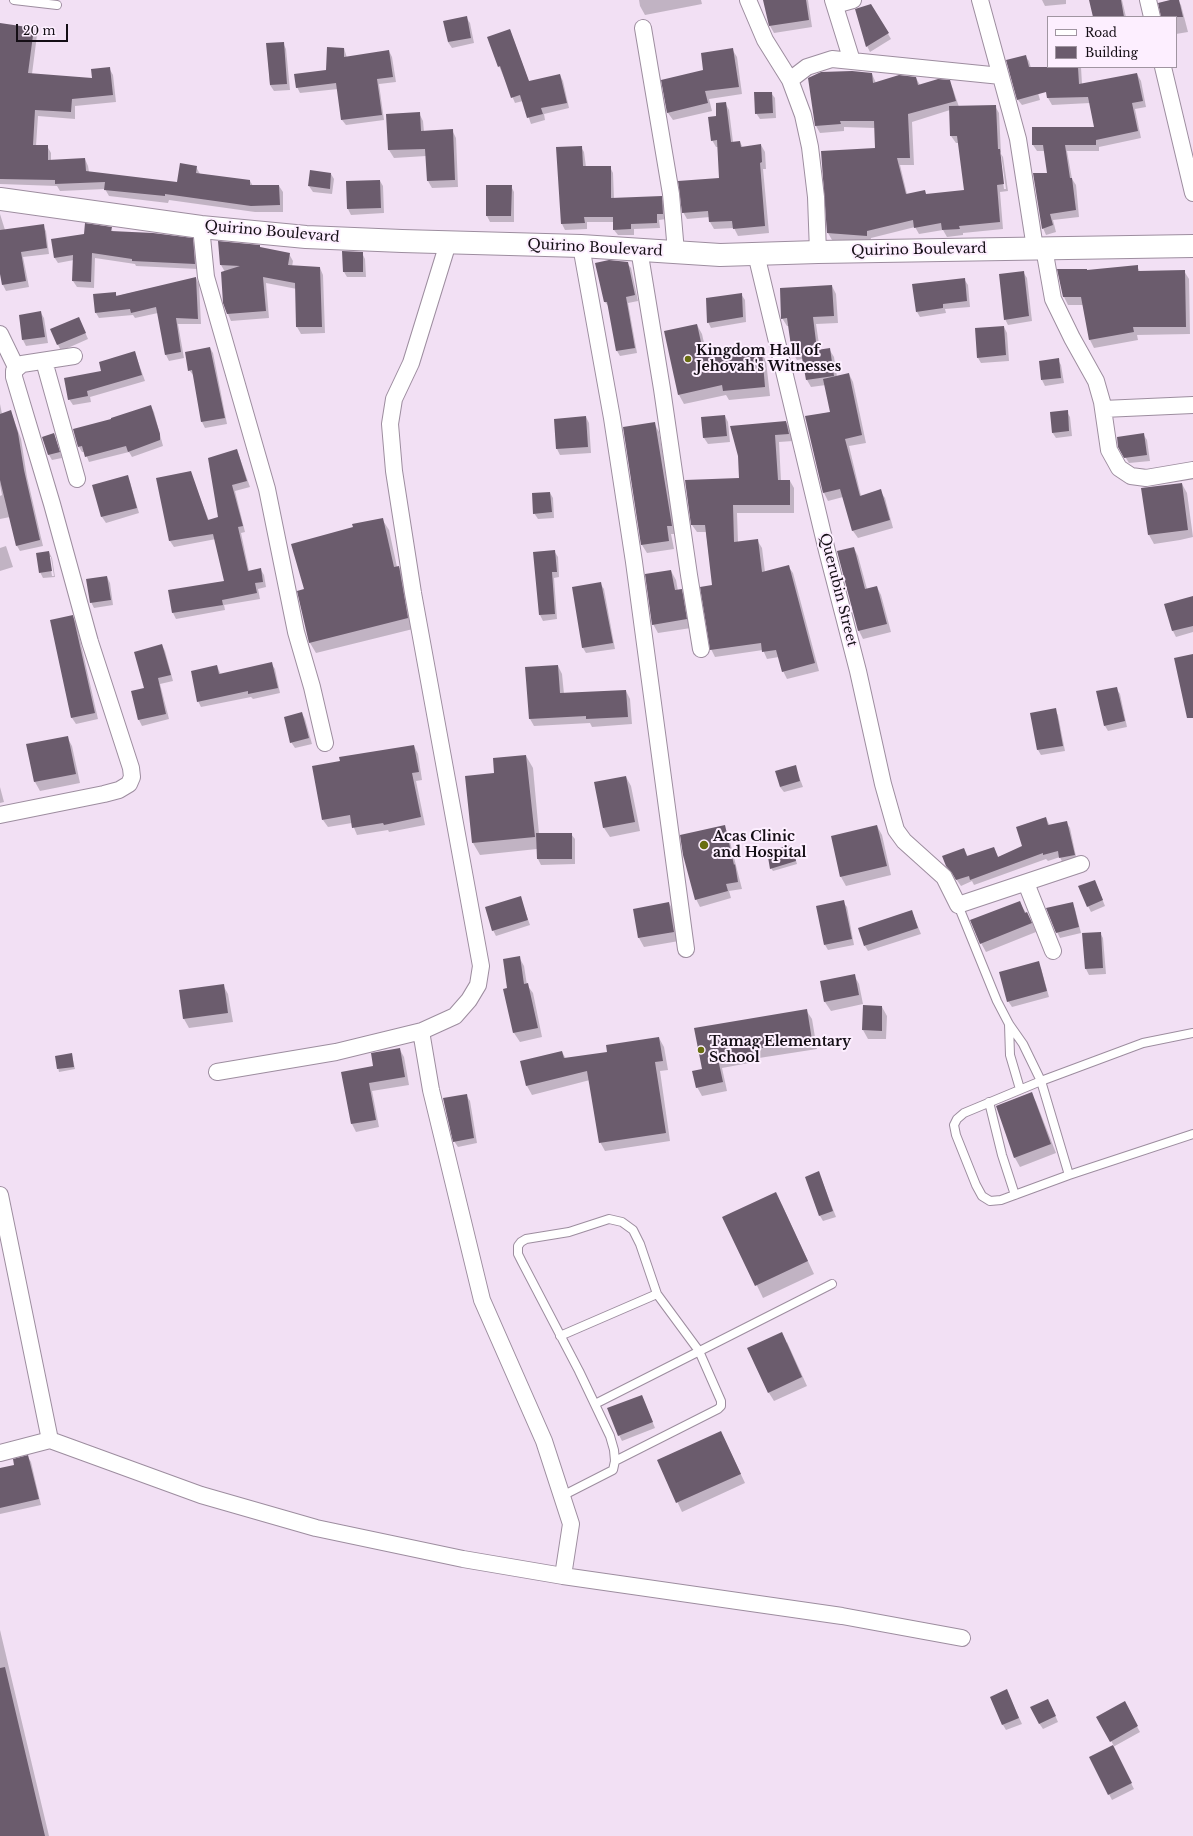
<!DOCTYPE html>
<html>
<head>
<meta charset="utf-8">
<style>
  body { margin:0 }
  #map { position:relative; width:1193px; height:1836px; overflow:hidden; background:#f2e0f4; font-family:"Libre Baskerville",serif }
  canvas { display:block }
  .legend { position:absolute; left:1047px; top:16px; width:130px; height:52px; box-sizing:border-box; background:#fdefff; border:1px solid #a095a1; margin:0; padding:5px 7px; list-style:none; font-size:12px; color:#140e15 }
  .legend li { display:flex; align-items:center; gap:8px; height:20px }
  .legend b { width:20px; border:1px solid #a095a1 }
  .scale { position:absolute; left:16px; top:24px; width:52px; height:18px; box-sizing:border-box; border:2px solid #140e15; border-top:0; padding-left:5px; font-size:12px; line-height:14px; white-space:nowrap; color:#140e15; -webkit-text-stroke:3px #fdefff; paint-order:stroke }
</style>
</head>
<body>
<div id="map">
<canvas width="1193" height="1836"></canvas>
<ul class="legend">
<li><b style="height:5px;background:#fff"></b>Road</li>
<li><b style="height:11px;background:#6b5c6d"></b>Building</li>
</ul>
<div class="scale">20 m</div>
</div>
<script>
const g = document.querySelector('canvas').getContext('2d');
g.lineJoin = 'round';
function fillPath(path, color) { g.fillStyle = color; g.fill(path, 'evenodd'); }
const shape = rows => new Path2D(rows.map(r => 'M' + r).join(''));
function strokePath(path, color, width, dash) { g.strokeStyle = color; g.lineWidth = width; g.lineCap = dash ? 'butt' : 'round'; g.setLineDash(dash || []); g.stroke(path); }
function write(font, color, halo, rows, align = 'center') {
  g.font = font + ' "Libre Baskerville",serif'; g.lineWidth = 4; g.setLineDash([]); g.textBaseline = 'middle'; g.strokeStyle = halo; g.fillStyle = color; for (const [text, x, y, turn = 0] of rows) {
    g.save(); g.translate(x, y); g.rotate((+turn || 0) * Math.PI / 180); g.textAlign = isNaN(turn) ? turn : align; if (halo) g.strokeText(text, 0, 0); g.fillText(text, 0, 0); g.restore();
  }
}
fillPath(shape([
  [639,0,701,0,702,4,645,15,640,6],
  [764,0,808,0,812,27,774,33,770,26],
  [1042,0,1066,0,1066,4,1045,6],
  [1090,0,1122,0,1126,17,1094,17],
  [1174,0,1178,0,1181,5,1188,32,1176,34,1176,17,1162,17],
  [871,5,891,39,870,52,867,46],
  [466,17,470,23,474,43,452,48,448,42],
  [33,28,37,35,32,74,93,79,109,68,113,75,116,102,75,106,75,119,38,116,36,146,47,146,51,153,51,161,85,159,88,166,89,172,178,184,196,167,200,174,250,181,253,186,279,186,283,192,283,212,255,212,169,200,168,203,109,196,105,189,60,191,57,186,0,184,0,30],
  [510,30,529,82,560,75,563,81,569,108,544,114,545,120,531,124,523,101,515,103,499,66],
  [283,43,286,49,290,90,274,91,270,85,267,44],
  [344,48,347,58,389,51,392,57,396,82,379,84,384,120,346,125,342,120,338,89,300,93,297,87,327,71],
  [732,49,737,57,742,94,709,99,712,111,673,120,668,113,663,81,704,71],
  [1025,56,1029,61,1040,100,1022,105,1018,100],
  [1052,67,1081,67,1082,84,1137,74,1141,81,1146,107,1135,109,1141,138,1099,147,1099,151,1067,151,1072,179,1076,185,1079,217,1053,220,1056,232,1046,235,1043,228,1049,174,1045,151,1037,151,1033,145,1095,128,1090,103,1052,105,1048,98,1047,91],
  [872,74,876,83,916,78,920,85,949,81,953,89,959,107,995,106,999,113,1001,153,999,151,1004,189,1006,189,1001,154,1003,157,1008,191,1000,192,1003,229,963,233,963,235,947,237,943,230,919,234,915,227,871,238,870,243,832,240,828,233,876,149,875,128,844,127,844,131,820,133,816,126],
  [950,110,951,136,956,143,959,143,965,191,927,195,907,194,900,165,914,165,912,122],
  [771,93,775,98,776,118,760,119,756,113],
  [725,103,729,110,733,142,740,142,743,148,761,145,765,152,766,169,763,169,769,233,738,236,734,228,714,229,710,222,710,217,687,219,683,212,720,179,719,147,716,147,712,140,717,117],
  [419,113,423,121,424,132,452,130,456,138,458,187,432,188,428,181,426,156,394,158,389,150,387,115],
  [581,147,584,152,586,167,610,167,613,173,614,199,661,197,664,203,666,219,659,220,660,228,634,229,634,235,618,235,614,230,614,222,587,222,587,229,565,230,562,224,557,148],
  [331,174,334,179,332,194,313,192,309,186],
  [380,181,383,186,384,213,351,215,348,209],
  [511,186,514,192,514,222,490,222,487,216],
  [0,214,5,230,43,226,46,231,49,254,23,257,29,287,6,291,3,285,0,268],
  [111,228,113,232,192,239,195,245,198,269,136,266,135,264,95,258,94,288,77,287,73,281,74,260,58,263,54,257],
  [260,248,289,254,293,261,292,267,320,268,323,275,325,333,301,334,297,327,297,289,266,283,269,318,231,321,228,314,225,272,221,265],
  [362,253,365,259,366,277,347,277,344,272],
  [627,263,631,268,638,301,628,303,637,353,620,356,617,351,609,307,605,302],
  [1137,266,1140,272,1184,271,1189,279,1190,334,1137,335,1138,340,1094,348,1090,340,1083,305,1068,305,1064,297,1087,271],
  [1023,272,1027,278,1032,321,1008,325,1005,319],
  [196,278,199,284,201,324,178,324,184,358,169,361,166,355,158,313,135,318,133,315,99,318,96,313,115,293,117,296],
  [964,279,968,285,970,307,945,309,946,313,920,317,917,312],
  [832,286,836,294,838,323,816,324,820,351,829,349,834,357,837,377,849,374,853,382,866,443,849,446,861,496,880,491,885,498,893,528,858,538,853,531,843,497,828,501,824,493,806,417,831,412,826,385,811,387,807,380,803,359,797,360,793,353,789,326,787,326,782,318],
  [741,294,745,300,746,322,711,328,708,322],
  [41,313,44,318,48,343,26,346,23,340,20,316],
  [79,318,88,339,61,351,51,330],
  [697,325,702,334,707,356,761,352,766,361,770,396,729,400,726,395,684,404,679,395],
  [1004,327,1007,333,1009,361,981,363,978,358],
  [210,348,213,353,227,424,205,428,202,422,194,376,189,370],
  [135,353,145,381,90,397,91,402,73,405,69,399,103,372],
  [1058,360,1061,365,1064,383,1045,386,1042,380],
  [0,404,2,414,11,412,21,439,27,477,43,546,20,551,17,546,10,517,0,519,0,496,2,495,0,485],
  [151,406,154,412,163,446,132,457,129,452,89,462,85,452,82,452,79,447,113,420],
  [1067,412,1070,417,1072,436,1056,438,1052,432],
  [725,416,728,422,730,442,708,444,704,438,702,418],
  [586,417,589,423,591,453,560,455,557,449,555,420],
  [786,422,790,429,793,441,779,442,781,481,790,481,794,488,794,513,737,513,738,543,757,540,762,548,765,572,788,566,793,573,819,671,787,679,783,671,779,657,767,659,763,650,715,657,711,649,713,586,706,532,697,532,692,525,740,479,739,456],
  [654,423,659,432,676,534,671,534,674,549,647,553,642,545],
  [54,434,62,458,52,460,49,455],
  [1143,434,1147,440,1150,461,1129,463,1119,447],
  [237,450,250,487,235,491,245,532,241,533,249,571,261,570,264,575,266,587,258,589,260,599,224,605,225,610,176,619,173,613,169,591,226,582,216,539,174,547,170,541,158,479,190,472,209,521,219,518],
  [127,476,130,482,139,513,106,523,102,517,94,485],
  [1182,484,1187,493,1193,537,1180,540,1154,544,1149,535],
  [550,493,553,498,554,518,538,519,534,513],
  [382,519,389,530,397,567,399,567,405,578,413,629,316,653,310,643,305,590],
  [6,546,13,567,0,571,0,548],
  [854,548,858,556,867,589,877,587,881,595,891,632,863,639,859,631,838,552],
  [554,551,558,557,559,577,554,578,557,619,543,621,540,615],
  [49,552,52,558,55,577,43,578,40,572],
  [49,557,51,557,54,576,52,576],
  [671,571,676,580,678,591,681,590,686,599,691,628,658,633,653,624],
  [107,577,110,583,113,605,94,608,91,602],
  [600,583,604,589,615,649,586,653,583,648],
  [1193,597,1193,632,1176,637,1173,631,1166,604],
  [72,616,76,622,98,719,76,724,72,718,51,621],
  [162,645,165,651,173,681,160,684,169,719,142,726,139,720,133,691,145,689],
  [271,663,275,669,280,693,253,699,251,697,201,707,198,701,217,666,221,675],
  [558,666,562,674,564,694,626,691,630,699,632,724,592,727,590,723,534,726,530,719],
  [1116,688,1120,694,1127,727,1108,731,1105,726],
  [1055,710,1058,715,1065,751,1041,755,1038,750],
  [302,713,305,719,312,744,295,748,291,742],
  [67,737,72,746,80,783,40,791,35,782,28,745],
  [414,746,418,754,422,780,416,781,425,825,389,832,388,830,357,835,352,823,328,827,323,820],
  [526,756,533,768,539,834,571,834,575,839,575,864,541,865,538,859,537,849,480,855,473,843,495,774],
  [795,766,803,787,784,792,780,787],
  [626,777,631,786,640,831,610,837,604,828,595,783],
  [0,787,4,802,0,803],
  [1046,818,1050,826,1066,822,1070,828,1077,861,1063,864,1060,857,1048,861,1046,859,974,885,972,881,961,886,947,866,964,849,968,857,994,848,998,857,1023,847],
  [724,826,728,834,742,889,729,891,731,898,700,907,696,899],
  [877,826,882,835,891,875,846,886,841,877,832,837],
  [792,846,797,864,773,871,771,868],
  [1097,886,1105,906,1091,912,1088,906],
  [520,897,530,925,496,936,493,930],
  [843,902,847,907,854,945,828,950,825,945],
  [1019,902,1032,922,1036,932,986,952,981,943],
  [669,903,674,912,679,941,644,947,639,938,634,910],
  [1072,903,1075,909,1081,933,1060,938,1057,932],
  [912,912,921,934,868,951,865,946],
  [1100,933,1103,938,1106,974,1089,975,1086,969,1083,934],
  [519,957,524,966,527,985,533,993,542,1037,520,1042,514,1033,504,990,508,989],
  [1038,963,1041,968,1049,997,1012,1007,1008,1001],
  [854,975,859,984,863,1004,831,1011,825,1002,821,982],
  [223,985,228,994,233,1022,189,1028,184,1019,180,991],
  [882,1007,887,1016,886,1039,868,1039,863,1030],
  [806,1010,812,1019,817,1049,759,1058,760,1061,722,1068,727,1091,702,1096,697,1087,703,1069,695,1029],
  [659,1038,664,1047,668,1070,660,1071,670,1141,605,1151,600,1142,590,1080,532,1095,527,1086,521,1062,562,1052,566,1059,608,1053],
  [400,1050,404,1057,409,1085,372,1091,379,1127,356,1132,352,1124,342,1073,374,1067],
  [72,1055,75,1069,59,1072,56,1057],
  [1031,1093,1036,1102,1056,1153,1020,1167,1015,1158,997,1106],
  [466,1095,470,1101,477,1143,458,1147,454,1141],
  [819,1173,836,1217,823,1221,820,1216],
  [782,1205,814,1274,763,1298,724,1218],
  [787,1342,807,1386,774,1401,769,1393],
  [642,1396,655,1428,622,1441,619,1435],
  [721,1432,745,1483,682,1512,658,1460],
  [28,1457,31,1462,41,1505,0,1514,0,1470,15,1466],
  [0,1630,49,1836,0,1836],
  [1007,1691,1022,1724,1006,1730,1003,1725],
  [1124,1703,1140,1732,1113,1747,1134,1789,1112,1800,1090,1757,1114,1746,1098,1718],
  [1051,1706,1058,1722,1043,1729,1039,1723]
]), '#0003');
fillPath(shape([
  [763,0,806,0,809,20,769,26],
  [1089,0,1121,0,1124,17,1093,17],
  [1170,0,1179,0,1183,17,1161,17,1158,3],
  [871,4,889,33,866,47,855,9],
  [467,16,471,38,448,42,443,21],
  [0,23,34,28,28,73,92,78,91,69,110,67,113,95,72,99,71,112,35,110,33,145,48,145,48,160,85,158,86,171,177,182,180,163,197,166,196,173,250,180,250,185,279,185,280,205,251,206,165,194,165,196,104,190,105,182,55,184,55,180,0,179],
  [510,29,529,81,560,74,567,103,541,108,543,114,527,118,520,95,511,98,500,66,498,67,487,37],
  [284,42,287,84,270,85,266,43],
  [327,47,344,48,344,57,389,50,393,77,377,79,382,115,341,120,336,83,296,88,294,74,326,70],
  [733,48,739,87,705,91,708,103,667,113,661,80,703,70,701,53],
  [1026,55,1029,67,1078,67,1079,84,1137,73,1143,101,1132,103,1138,131,1096,140,1096,145,1065,145,1070,178,1072,178,1076,210,1050,214,1053,225,1042,229,1033,173,1047,173,1043,145,1032,145,1032,127,1094,127,1088,97,1047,98,1046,92,1017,100,1006,60],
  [852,71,872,73,873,83,899,75,916,77,918,85,938,79,950,80,956,101,908,114,910,158,897,158,906,194,925,190,926,194,964,190,957,136,950,136,949,106,996,105,998,149,1000,149,1004,184,997,185,1000,222,959,226,960,229,942,230,941,223,914,228,913,220,867,231,867,236,827,233,821,151,875,148,874,121,840,121,841,124,815,126,808,78,821,72],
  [754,92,772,92,773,113,755,114],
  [726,102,731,142,740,141,741,147,761,144,762,162,760,163,765,226,733,229,732,221,709,222,708,211,682,213,678,181,719,178,717,140,711,141,708,117,716,116,716,103],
  [420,112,421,131,453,129,455,180,427,181,425,149,388,150,386,114],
  [582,146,583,166,611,166,611,198,662,196,663,214,657,214,657,223,631,224,631,229,613,230,613,217,584,217,585,223,561,224,556,147],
  [310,170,331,173,330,189,308,186],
  [380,180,381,208,347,209,346,181],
  [486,185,512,185,511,216,486,216],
  [85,223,112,227,111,231,153,233,193,238,195,264,132,261,132,259,92,253,91,282,72,281,73,255,54,258,51,239,84,234],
  [44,224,47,248,21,252,26,281,2,285,0,274,0,230],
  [218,241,260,245,260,247,290,253,288,265,320,267,322,327,296,327,295,283,263,277,266,311,227,314,223,303,221,272,240,266,220,265],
  [342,251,363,252,363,272,343,272],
  [609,260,628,262,635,295,626,297,635,348,616,351,607,302,604,302,595,263],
  [1138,265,1138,271,1185,270,1186,327,1133,327,1134,332,1089,340,1081,297,1063,297,1057,269,1087,269,1087,270],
  [1024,271,1029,316,1004,320,999,274],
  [196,277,198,319,176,318,181,352,165,355,156,307,131,313,130,309,95,313,93,294,116,292,116,296],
  [965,278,967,301,943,304,943,308,916,312,912,284],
  [832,285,834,316,813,317,817,350,830,348,834,376,806,380,801,352,792,353,787,318,781,319,780,288],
  [742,293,743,317,707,323,706,298],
  [41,311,45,337,22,340,19,315],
  [79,317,86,333,57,345,50,329],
  [697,324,704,356,762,351,765,387,723,391,722,385,678,395,664,331],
  [1004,326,1006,355,977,358,975,328],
  [210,347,225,418,201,422,192,370,188,371,185,352],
  [135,351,142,375,87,391,88,396,68,400,64,378,101,371,99,362],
  [1059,358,1061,378,1041,380,1039,361],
  [849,373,862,435,845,439,860,496,881,489,890,520,852,531,840,489,823,493,805,416,830,412,823,379],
  [151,405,160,434,160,440,128,452,126,446,85,457,82,446,78,447,73,429,111,419,111,418],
  [11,410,18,433,24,470,40,540,16,546,0,480,0,414],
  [1068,410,1069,431,1052,433,1050,412],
  [725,415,727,436,703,438,701,417],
  [586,416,588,447,556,449,554,419],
  [786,421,789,434,775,435,778,480,790,480,790,505,733,505,734,542,758,539,762,572,789,565,815,663,782,672,776,650,762,652,761,643,710,650,700,587,712,585,705,525,691,525,685,480,739,478,738,456,730,426],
  [655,422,672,526,667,526,669,541,641,545,623,427],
  [54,433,60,452,48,455,42,437],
  [1144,433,1147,455,1124,458,1118,447,1117,437],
  [237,449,247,481,232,485,243,526,238,527,248,571,261,568,263,582,255,583,257,593,222,600,223,605,172,613,168,590,224,581,213,534,169,541,156,478,191,471,208,520,218,517,208,458],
  [128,475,137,508,101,517,92,485],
  [1182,483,1188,530,1148,535,1141,488],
  [550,492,552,512,533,514,532,493],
  [383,518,394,567,399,566,408,618,309,643,297,591,304,589,291,544,353,527,352,524],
  [854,547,865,589,877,586,887,624,858,631,837,551],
  [555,550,557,572,552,572,555,614,539,615,533,552],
  [49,551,52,571,39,573,36,553],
  [671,570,675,590,682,589,687,619,652,625,645,574],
  [107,576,111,600,90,603,86,579],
  [601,582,613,643,582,648,572,587],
  [1193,596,1193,626,1172,631,1164,604],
  [73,615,95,713,71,718,50,620],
  [162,644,171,675,158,678,166,714,138,720,131,691,144,688,134,652],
  [1193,654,1193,718,1187,718,1174,658],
  [272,662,278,688,248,694,248,691,197,702,191,671,217,665,219,674],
  [558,665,560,693,626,690,628,717,586,719,586,716,529,719,525,667],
  [1117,687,1125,721,1104,726,1096,691],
  [1056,708,1063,746,1037,750,1030,713],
  [302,712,309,738,290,743,284,717],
  [68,736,76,774,34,782,26,744],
  [414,745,419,772,412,773,421,817,384,825,383,823,352,828,350,815,322,820,312,766,340,761,339,757],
  [526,755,535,837,472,843,465,776,494,773,493,758],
  [796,765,800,781,780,787,775,771],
  [626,776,635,822,603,828,594,782],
  [1046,817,1048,825,1067,821,1075,855,1059,858,1058,851,1043,855,1043,853,970,880,969,876,956,880,952,873,946,866,942,856,964,848,967,856,994,847,998,857,1022,846,1016,827],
  [725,825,734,865,735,864,738,882,726,884,728,891,695,900,683,855,680,835],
  [877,825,887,866,840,877,831,836],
  [536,833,572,833,572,859,537,859],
  [792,845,796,861,770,869,767,851],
  [1095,880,1103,900,1087,907,1078,886],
  [521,896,528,920,492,931,485,907],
  [844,900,852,939,824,945,816,906],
  [1020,901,1025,913,1027,912,1032,923,980,944,970,920],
  [669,902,674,932,638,938,633,909],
  [1073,902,1079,927,1056,933,1046,908],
  [912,910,918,928,864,946,858,928],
  [1101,932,1103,968,1085,969,1082,933],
  [520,956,524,984,528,983,538,1028,513,1033,503,989,507,988,503,959],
  [1039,961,1047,991,1007,1002,999,972],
  [855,974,859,995,824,1002,820,981],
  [224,984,228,1013,183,1019,179,990],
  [863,1005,882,1006,882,1031,862,1030],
  [807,1009,812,1040,755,1049,756,1052,718,1059,723,1082,696,1088,692,1071,702,1069,694,1028],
  [659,1037,663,1061,655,1062,666,1133,599,1143,587,1071,526,1086,520,1061,562,1051,564,1058,607,1052,606,1045],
  [400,1048,405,1077,369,1083,376,1120,351,1124,341,1072,373,1066,371,1053],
  [72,1053,74,1067,57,1069,55,1056],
  [1032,1092,1051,1144,1014,1158,996,1106],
  [467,1094,474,1138,453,1142,443,1098],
  [819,1171,833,1211,819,1216,805,1177],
  [776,1192,808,1261,755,1286,722,1217],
  [782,1332,802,1377,768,1393,747,1348],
  [642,1395,653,1422,618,1436,607,1408],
  [721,1431,741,1474,676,1503,657,1460],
  [28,1455,39,1499,0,1508,0,1468,14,1465,13,1459],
  [5,1667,45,1836,0,1836,0,1668],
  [1007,1689,1019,1718,1002,1725,990,1697],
  [1048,1699,1056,1716,1039,1724,1030,1707],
  [1125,1701,1138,1726,1110,1742,1096,1717],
  [1113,1745,1132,1783,1108,1795,1089,1757]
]), '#6b5c6d');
const service = shape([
  [14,0,57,5],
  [958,905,997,1001,1009,1024,1023,1044,1041,1081,1069,1175,1193,1134],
  [1009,1024,1010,1055,1020,1089],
  [989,1102,1002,1155,1015,1195],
  [1069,1175,1001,1200,990,1201,982,1196,976,1185,956,1135,954,1125,957,1119,964,1113,1041,1081,1143,1043,1193,1033],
  [560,1336,657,1294],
  [595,1404,832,1284],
  [562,1496,613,1470,615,1461,614,1450,610,1436,579,1371,522,1262,518,1254,518,1246,521,1242,526,1239,569,1232,609,1219,622,1222,633,1230,640,1244,657,1294,699,1351,721,1401,721,1406,718,1409,615,1461]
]);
const minor = shape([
  [748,0,765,40,790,80,803,115,810,147,816,197,818,252],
  [833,0,852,61],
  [980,0,1018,139,1035,248],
  [1148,0,1152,17],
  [835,5,853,0],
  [643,28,671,194,676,252],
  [1163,67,1193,193],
  [790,80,807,67,832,59,1001,76],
  [201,227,206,277,267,489,296,632,312,687,325,743],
  [581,246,612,418,634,562,686,949],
  [1044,248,1053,299,1072,338,1096,381,1102,402,1109,450,1119,468,1131,476,1146,478,1193,470],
  [639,249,662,389,689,575,701,649],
  [756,254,827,551,858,671,883,784,896,830,904,841,944,877,958,905,1081,864],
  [0,334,16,367],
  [44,361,77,479],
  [1103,409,1193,405],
  [0,815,104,794,119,790,129,784,132,777,131,768,90,642,52,504,14,377,14,371,22,364,74,356],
  [1026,883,1053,951],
  [217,1072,336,1052,422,1031],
  [0,1195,50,1440],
  [0,1453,50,1440,201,1495,316,1528,463,1559,563,1576,571,1524,544,1441,482,1300,431,1090,422,1037,422,1031,455,1016,469,1000,478,985,481,966,413,593,394,471,390,424,394,399,411,363,448,243],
  [563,1576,842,1616,962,1638]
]);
const secondary = shape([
  [0,199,201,227,306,237,402,241,581,246,720,255,818,252,1193,246]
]);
strokePath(service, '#9d8d9f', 10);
strokePath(minor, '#9d8d9f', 18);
strokePath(secondary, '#9d8d9f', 24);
strokePath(service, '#fff', 8);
strokePath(minor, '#fff', 16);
strokePath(secondary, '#fff', 22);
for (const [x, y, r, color] of [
  [688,359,4,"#696e12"],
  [704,845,5,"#696e12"],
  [701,1050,4,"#696e12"]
]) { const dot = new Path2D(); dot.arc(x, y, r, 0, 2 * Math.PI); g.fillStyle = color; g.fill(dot); strokePath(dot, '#fdefff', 1.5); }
write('14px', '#140e15', '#fdefff', [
  ["Quirino Boulevard",272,232,5],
  ["Quirino Boulevard",595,248,3],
  ["Quirino Boulevard",919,250,-1],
  ["Querubin Street",838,590,76]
]);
write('bold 14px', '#140e15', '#fdefff', [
  ["Kingdom Hall of",696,351],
  ["Jehovah's Witnesses",696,367],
  ["Acas Clinic",713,837],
  ["and Hospital",713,853],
  ["Tamag Elementary",709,1042],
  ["School",709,1058]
], 'left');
</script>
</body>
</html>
